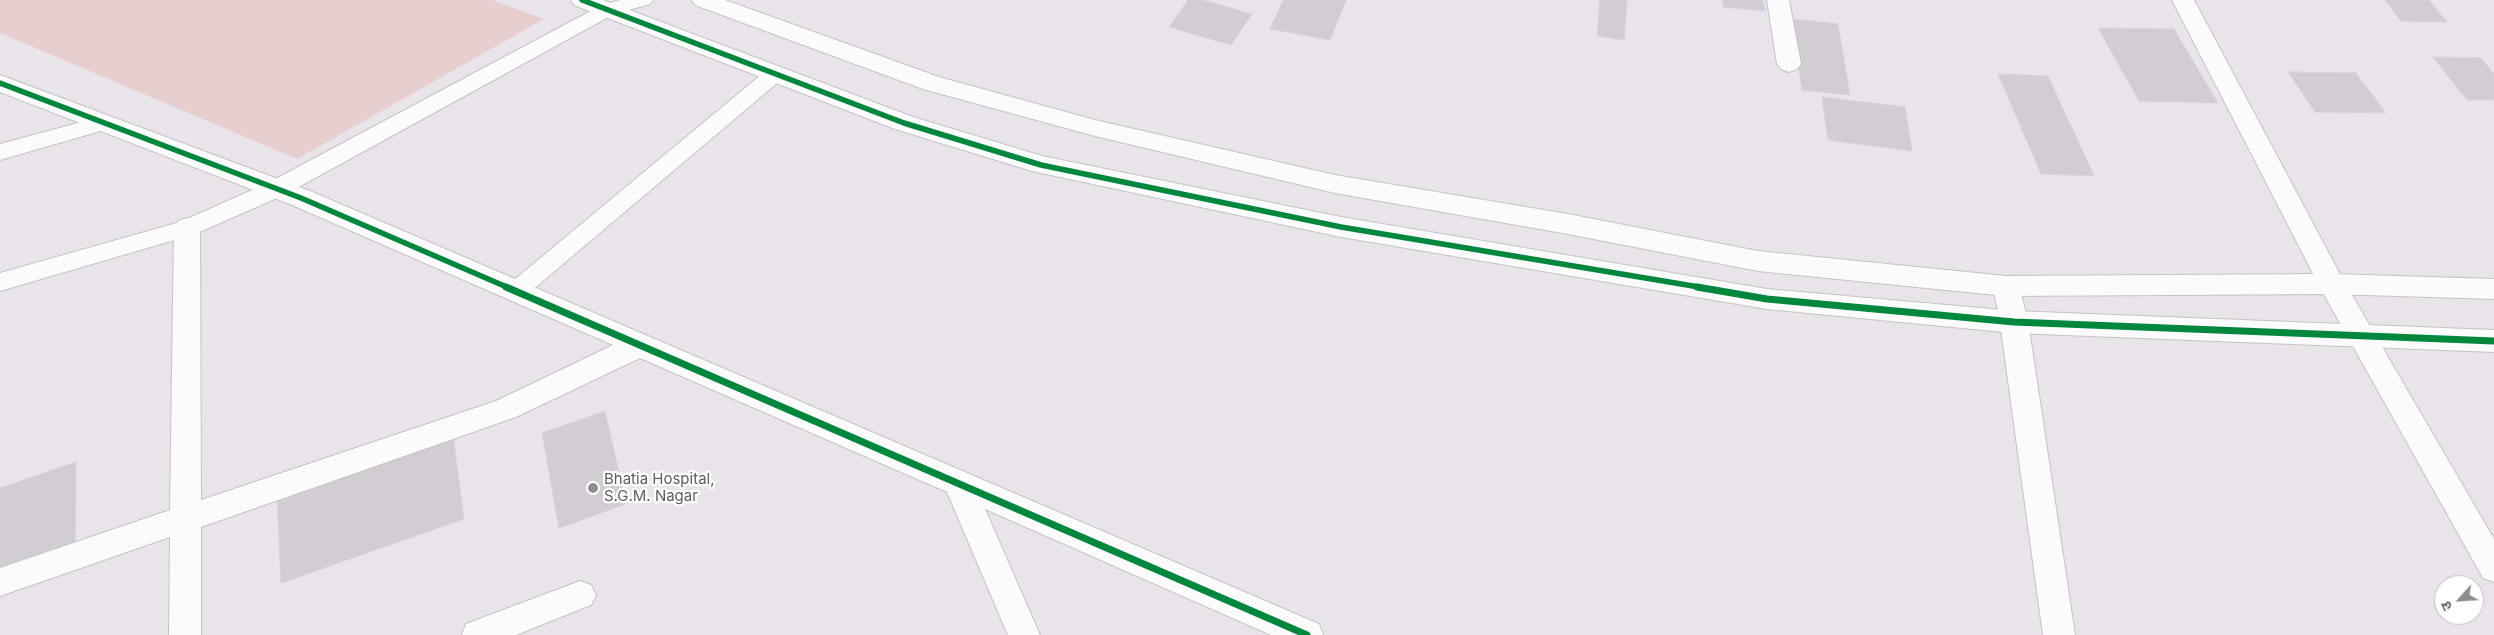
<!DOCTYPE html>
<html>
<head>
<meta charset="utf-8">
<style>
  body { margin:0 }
  #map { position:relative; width:2494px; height:635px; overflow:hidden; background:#e9e3ea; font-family:Inter,"Noto Sans Devanagari",sans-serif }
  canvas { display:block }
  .north { position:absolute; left:2434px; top:575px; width:50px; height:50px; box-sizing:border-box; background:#fff; border:1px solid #bec0bd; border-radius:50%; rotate:244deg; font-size:14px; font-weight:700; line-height:20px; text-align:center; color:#5c6259 }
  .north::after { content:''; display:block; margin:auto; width:18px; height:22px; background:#8d8f8c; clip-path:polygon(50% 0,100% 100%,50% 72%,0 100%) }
</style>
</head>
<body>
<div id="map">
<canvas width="2494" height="635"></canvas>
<div class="north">उ</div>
</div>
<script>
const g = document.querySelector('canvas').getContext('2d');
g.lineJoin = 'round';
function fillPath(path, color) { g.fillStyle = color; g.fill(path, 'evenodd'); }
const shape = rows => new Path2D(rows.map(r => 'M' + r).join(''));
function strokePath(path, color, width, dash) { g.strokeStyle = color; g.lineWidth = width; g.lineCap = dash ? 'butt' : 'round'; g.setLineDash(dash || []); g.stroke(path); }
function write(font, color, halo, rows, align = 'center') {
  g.font = font + ' Inter,sans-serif'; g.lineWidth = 4.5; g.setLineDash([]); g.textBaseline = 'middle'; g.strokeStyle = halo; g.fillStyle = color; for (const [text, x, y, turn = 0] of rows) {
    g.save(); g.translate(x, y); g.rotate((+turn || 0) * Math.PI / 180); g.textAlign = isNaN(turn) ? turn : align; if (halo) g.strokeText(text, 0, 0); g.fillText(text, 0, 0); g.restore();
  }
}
fillPath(shape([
  [0,0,492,0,544,19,297,159,0,33]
]), '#e7cfd0');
const building = shape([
  [1188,0,1203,0,1252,14,1231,45,1169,27,1188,0],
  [1283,0,1346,0,1330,40,1270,29,1283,0],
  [1600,0,1627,0,1624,40,1597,36,1600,0],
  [1723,0,1763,0,1765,11,1723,7,1723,0],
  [2385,0,2429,0,2447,22,2401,21,2385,0],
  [1792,19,1838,24,1850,95,1802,90,1792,19],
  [2098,28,2174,29,2218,103,2139,101,2098,28],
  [2433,57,2481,58,2494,74,2494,100,2467,100,2433,57],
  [2288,72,2356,73,2386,113,2315,112,2288,72],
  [1998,74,2048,76,2094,176,2041,174,1998,74],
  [1822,97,1905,107,1912,151,1828,140,1822,97],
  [605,411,626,504,559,528,542,433,605,411],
  [453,436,464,519,281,583,277,495,453,436],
  [76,462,75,551,0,578,0,488,76,462]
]);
fillPath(building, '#d1cdd2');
strokePath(building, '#d8d2da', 1);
const service = shape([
  [620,0,653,0,650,4,614,14,284,195,195,234,0,291,0,273,180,222,268,183,600,6,620,0],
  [775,67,782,69,785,74,782,79,524,297,516,300,508,297,504,291,508,285,768,69,775,67],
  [104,116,111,118,115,123,111,128,0,160,0,144,104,116]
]);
const minor = shape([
  [1767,0,1789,0,1801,64,1797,69,1789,72,1781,69,1777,64,1767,0],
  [2172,0,2194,0,2342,278,2494,539,2494,582,2483,578,2322,291,2172,0],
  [0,75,310,191,1319,624,1323,635,1271,635,985,509,1040,635,1008,635,947,492,640,358,516,417,201,527,201,635,169,635,170,537,0,596,0,568,170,510,174,228,178,221,187,218,196,221,200,228,201,500,496,401,613,345,292,205,0,92,0,75],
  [2006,276,2016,279,2019,286,2028,322,2075,635,2043,635,2000,322,1993,286,1996,279,2006,276],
  [580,581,591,585,596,595,591,605,516,635,462,635,466,624,580,581]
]);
const tertiary = shape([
  [571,0,603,0,913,117,1042,156,1341,217,1767,289,2014,311,2494,330,2494,352,2014,333,1767,309,1341,237,1032,171,895,129,574,5,571,0],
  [692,0,725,0,939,77,1095,120,1335,175,1568,214,1758,251,2006,276,2332,274,2494,279,2494,299,2332,294,2006,296,1758,271,1568,234,1335,193,1095,136,923,89,695,5,692,0]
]);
strokePath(service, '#c5c4c4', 2);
strokePath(minor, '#c5c4c4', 2);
strokePath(tertiary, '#c5c4c4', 2);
fillPath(service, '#fcfbfc');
fillPath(minor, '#fcfbfc');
fillPath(tertiary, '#fcfbfc');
strokePath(shape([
  [582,0,904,123,1041,165,1341,227,1705,288],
  [0,83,301,198,509,288]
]), '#00873e', 5.5);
strokePath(shape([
  [506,287,1307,635],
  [1697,287,1767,299,2014,322,2494,341]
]), '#00873e', 7);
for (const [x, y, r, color] of [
  [593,488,6,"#8d8f8c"]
]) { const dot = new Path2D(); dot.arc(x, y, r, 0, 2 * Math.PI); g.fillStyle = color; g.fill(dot); strokePath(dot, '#fff', 2); }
write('15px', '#5c6259', '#fff', [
  ["Bhatia Hospital,",604,479],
  ["S.G.M. Nagar",604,496]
], 'left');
</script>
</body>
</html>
